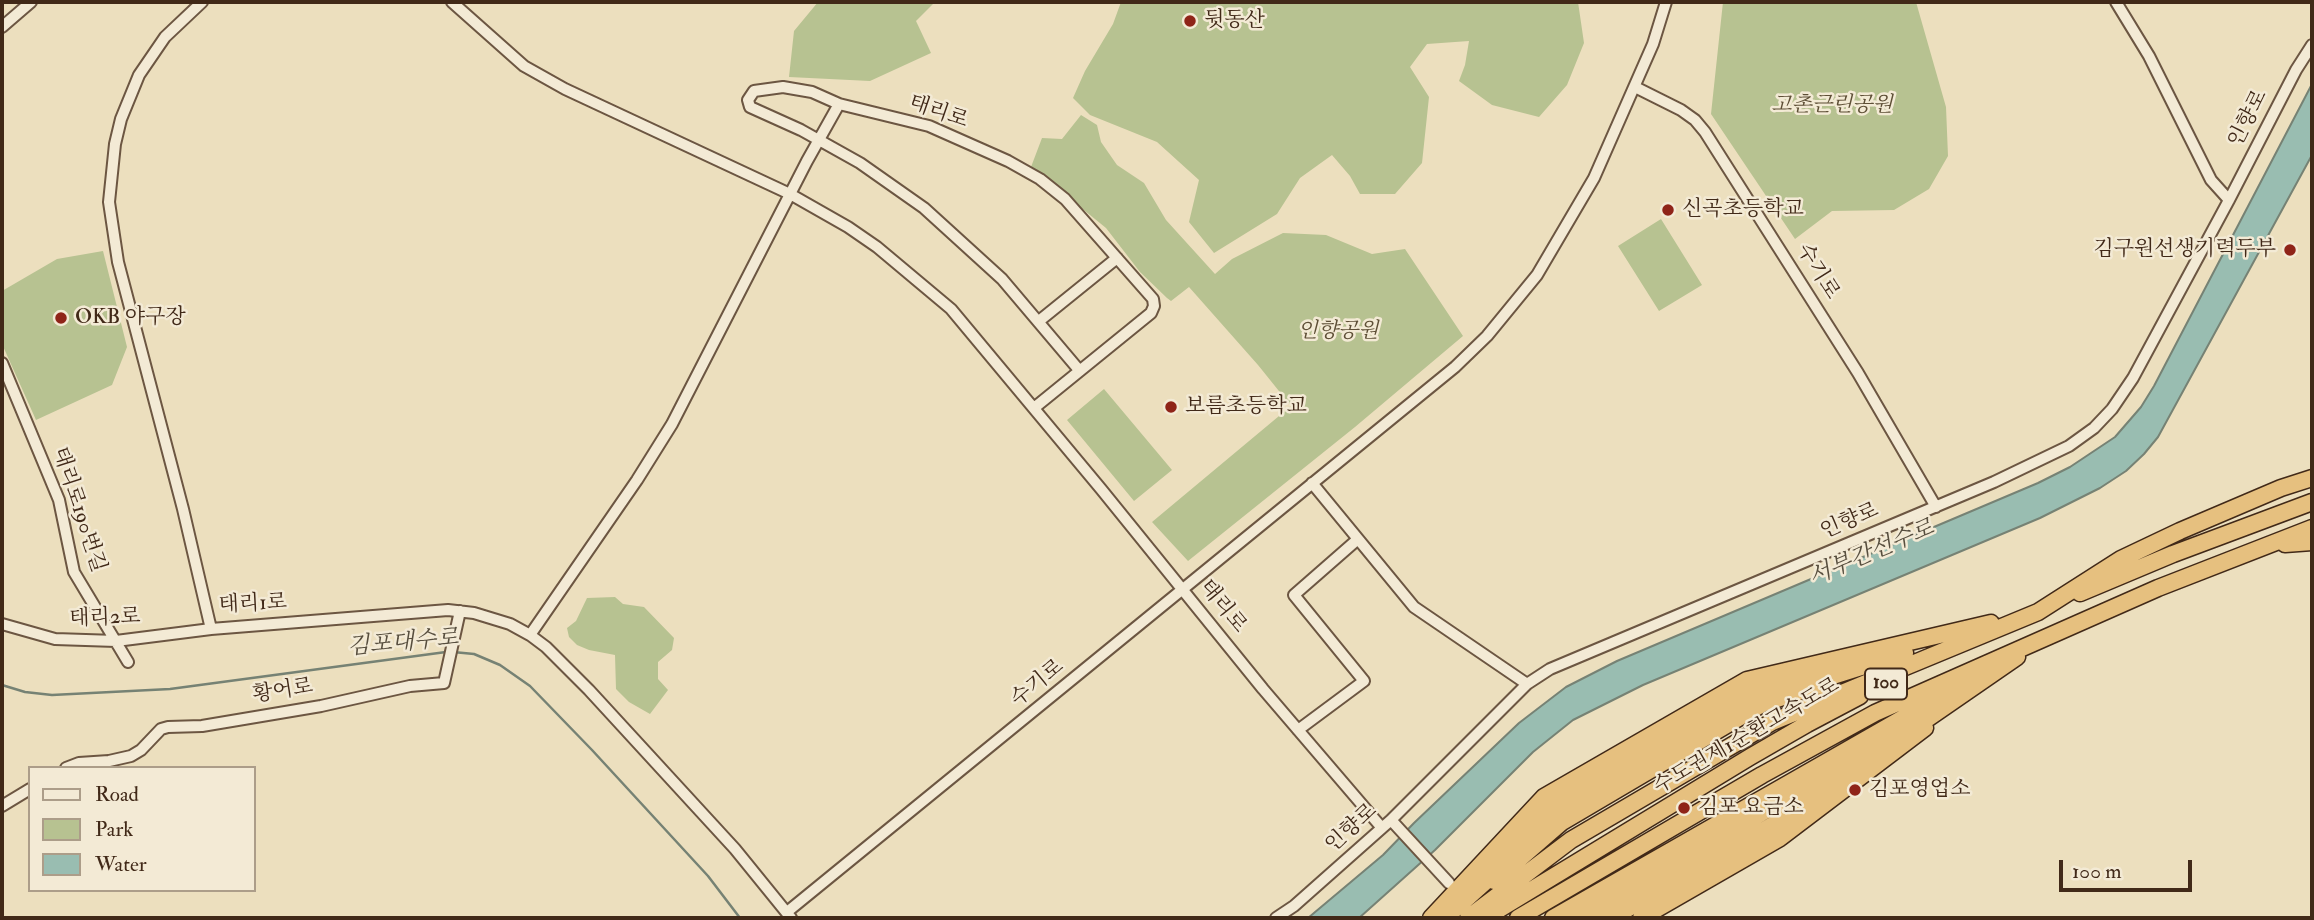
<!DOCTYPE html>
<html>
<head>
<meta charset="utf-8">
<style>
  body { margin:0 }
  #map { position:relative; width:2314px; height:920px; overflow:hidden; background:#ecdfbe; font-family:"IM FELL Double Pica",serif }
  canvas { display:block }
  .frame { position:absolute; inset:0; border:4px solid #412918; pointer-events:none }
  .legend { position:absolute; left:28px; top:766px; width:228px; height:126px; box-sizing:border-box; background:#f3ead5; border:2px solid #ac9d89; margin:0; padding:9px 12px; list-style:none; font-size:21px; color:#412918 }
  .legend li { display:flex; align-items:center; gap:14px; height:35px }
  .legend b { width:35px; border:2px solid #ac9d89 }
  .scale { position:absolute; left:2059px; top:860px; width:133px; height:32px; box-sizing:border-box; border:4px solid #412918; border-top:0; padding-left:9px; font-size:21px; line-height:24px; white-space:nowrap; color:#412918; -webkit-text-stroke:5px #f3ead5; paint-order:stroke }
</style>
</head>
<body>
<div id="map">
<canvas width="2314" height="920"></canvas>
<div class="frame"></div>
<ul class="legend">
<li><b style="height:9px;background:#f3ead5"></b>Road</li>
<li><b style="height:19px;background:#b7c291"></b>Park</li>
<li><b style="height:19px;background:#99bdb1"></b>Water</li>
</ul>
<div class="scale">100 m</div>
</div>
<script>
const g = document.querySelector('canvas').getContext('2d');
g.lineJoin = 'round';
function fillPath(path, color) { g.fillStyle = color; g.fill(path, 'evenodd'); }
const shape = rows => new Path2D(rows.map(r => 'M' + r).join(''));
function strokePath(path, color, width, dash) { g.strokeStyle = color; g.lineWidth = width; g.lineCap = dash ? 'butt' : 'round'; g.setLineDash(dash || []); g.stroke(path); }
function write(font, color, halo, rows, align = 'center') {
  g.font = font + ' "IM FELL Double Pica","Noto Serif KR",serif'; g.lineWidth = 5; g.setLineDash([]); g.textBaseline = 'middle'; g.strokeStyle = halo; g.fillStyle = color; for (const [text, x, y, turn = 0] of rows) {
    g.save(); g.translate(x, y); g.rotate((+turn || 0) * Math.PI / 180); g.textAlign = isNaN(turn) ? turn : align; if (halo) g.strokeText(text, 0, 0); g.fillText(text, 0, 0); g.restore();
  }
}
fillPath(shape([
  [818,2,935,2,916,21,931,53,870,81,789,77,794,31],
  [1121,2,1578,2,1584,43,1567,85,1539,117,1492,105,1459,81,1465,65,1469,41,1427,44,1410,67,1429,97,1422,163,1395,194,1360,194,1350,176,1332,155,1300,178,1277,214,1214,253,1189,222,1199,180,1157,142,1090,115,1073,98,1085,71,1113,24],
  [1723,2,1916,2,1946,107,1948,156,1929,189,1894,210,1832,211,1795,239,1711,114],
  [1081,115,1097,125,1101,142,1117,165,1144,183,1166,220,1215,274,1232,259,1283,233,1326,235,1372,254,1405,249,1463,336,1355,427,1188,561,1152,522,1291,406,1258,365,1189,287,1171,301,1167,298,1140,272,1106,228,1031,167,1042,138,1062,139],
  [1661,219,1702,285,1659,311,1618,246],
  [103,251,127,347,112,385,36,420,2,344,2,291,57,259],
  [1104,389,1172,470,1134,501,1067,420],
  [615,597,623,604,644,607,674,638,672,650,658,662,658,679,668,690,650,714,629,702,616,689,615,655,589,650,577,645,569,637,567,628,576,621,587,598]
]), '#b7c291');
const water = shape([
  [2312,84,2312,155,2158,437,2144,454,2126,471,2100,488,2040,518,1643,685,1573,720,1533,752,1435,850,1359,918,1308,918,1383,855,1414,823,1519,723,1566,687,1617,661,2038,483,2070,467,2115,437,2141,407,2154,386,2312,84]
]);
fillPath(water, '#99bdb1');
strokePath(water, '#768274', 2);
strokePath(shape([
  [453,652,474,654,500,665,530,686,592,750,708,876,740,918],
  [2,685,25,692,52,695,170,689,446,652]
]), '#768274', 2.5);
const minor = shape([
  [202,2,165,37,139,75,121,119,115,144,109,202,118,262,183,509,211,629,448,610,474,613,510,624,530,635,546,647,589,690,735,849,791,918],
  [452,2,524,66,565,89,790,194,848,227,877,247,951,309,1101,489,1263,689,1382,828],
  [2116,2,2149,56,2211,180,2229,200],
  [2,27,31,2],
  [1635,87,1681,110,1695,120,1705,132,1858,373,1936,507],
  [839,104,812,92,783,87,754,91,748,100,750,107,801,130,860,163,924,208,1002,279,1079,370],
  [1039,321,1117,258],
  [2,363,59,500,74,572,128,662],
  [1312,483,1414,607,1527,684],
  [2,624,55,639,116,641,211,629],
  [530,635,637,480,672,424,807,161,839,104,929,126,1008,161,1040,179,1065,199,1153,299,1154,306,1151,313,1034,408],
  [1298,730,1364,681,1294,595,1358,539],
  [66,768,79,763,109,761,131,756,141,750,161,729,168,727,202,726,321,706,410,686,444,683,460,611],
  [2,806,30,789],
  [1391,820,1449,883],
  [787,912,1455,367,1487,336,1537,275,1594,178,1653,44,1666,2],
  [1276,918,1294,906,1391,820,1527,684,1550,669,1994,482,2069,446,2094,428,2112,409,2133,378,2229,200,2296,70,2312,45]
]);
const highway = shape([
  [2285,544,2312,542],
  [2080,593,2173,554,2312,502],
  [1823,679,1905,653],
  [1917,726,2017,657],
  [1842,771,1923,718],
  [1484,877,1554,809,1755,692,1830,671],
  [1494,881,1562,822,1762,704,1826,683],
  [1431,918,1544,797,1747,680,1991,623],
  [1445,918,1494,874],
  [1468,918,1571,840,1772,722,2038,612,2121,559,2180,531,2281,488,2312,478],
  [1485,918,1750,757,1807,724,1860,696],
  [1518,918,1762,775,1875,713,2158,588,2312,528],
  [1553,918,1975,677],
  [1578,918,1615,900,1847,762],
  [1607,918,1627,909,1773,825,1852,770],
  [1641,918,1780,838,1925,728]
]);
strokePath(minor, '#6c5642', 14);
strokePath(highway, '#412918', 19);
strokePath(minor, '#f3ead5', 10);
strokePath(highway, '#e6c07f', 16);
for (const [x, y, r, color] of [
  [1190,21,7,"#8f2418"],
  [1668,210,7,"#8f2418"],
  [2290,250,7,"#8f2418"],
  [61,318,7,"#8f2418"],
  [1171,407,7,"#8f2418"],
  [1855,790,7,"#8f2418"],
  [1684,808,7,"#8f2418"]
]) { const dot = new Path2D(); dot.arc(x, y, r, 0, 2 * Math.PI); g.fillStyle = color; g.fill(dot); strokePath(dot, '#f3ead5', 2.5); }
for (const [x, y, w] of [
  [1886,684,42]
]) { const box = new Path2D(); box.roundRect(x - w / 2, y - 15.5, w, 31, 5); g.fillStyle = '#f3ead5'; g.fill(box); strokePath(box, '#412918', 2); }
write('bold 19px', '#412918', null, [
  ["100",1886,684]
]);
write('21px', '#412918', '#f3ead5', [
  ["뒷동산",1204,21],
  ["신곡초등학교",1682,210],
  ["김구원선생기력두부",2276,250,"right"],
  ["OKB 야구장",75,318],
  ["보름초등학교",1185,407],
  ["김포영업소",1869,790],
  ["김포 요금소",1698,808]
], 'left');
write('italic 21px', '#5e4f36', '#f3ead5', [
  ["고촌근린공원",1832,106],
  ["인향공원",1338,332]
]);
write('21px', '#412918', '#f3ead5', [
  ["태리로",938,113,19],
  ["인향로",2249,119,-63],
  ["수기로",1817,272,58],
  ["태리로190번길",78,510,72],
  ["인향로",1850,522,-23],
  ["태리1로",253,605,-3],
  ["태리로",1222,607,51],
  ["태리2로",105,619,-2],
  ["수기로",1038,684,-39],
  ["황어로",283,692,-9],
  ["수도권제1순환고속도로",1747,737,-30],
  ["인향로",1352,829,-42]
]);
write('italic 23px', '#574e3e', '#f3ead5', [
  ["서부간선수로",1872,554,-23],
  ["김포대수로",403,644,-5]
]);
</script>
</body>
</html>
